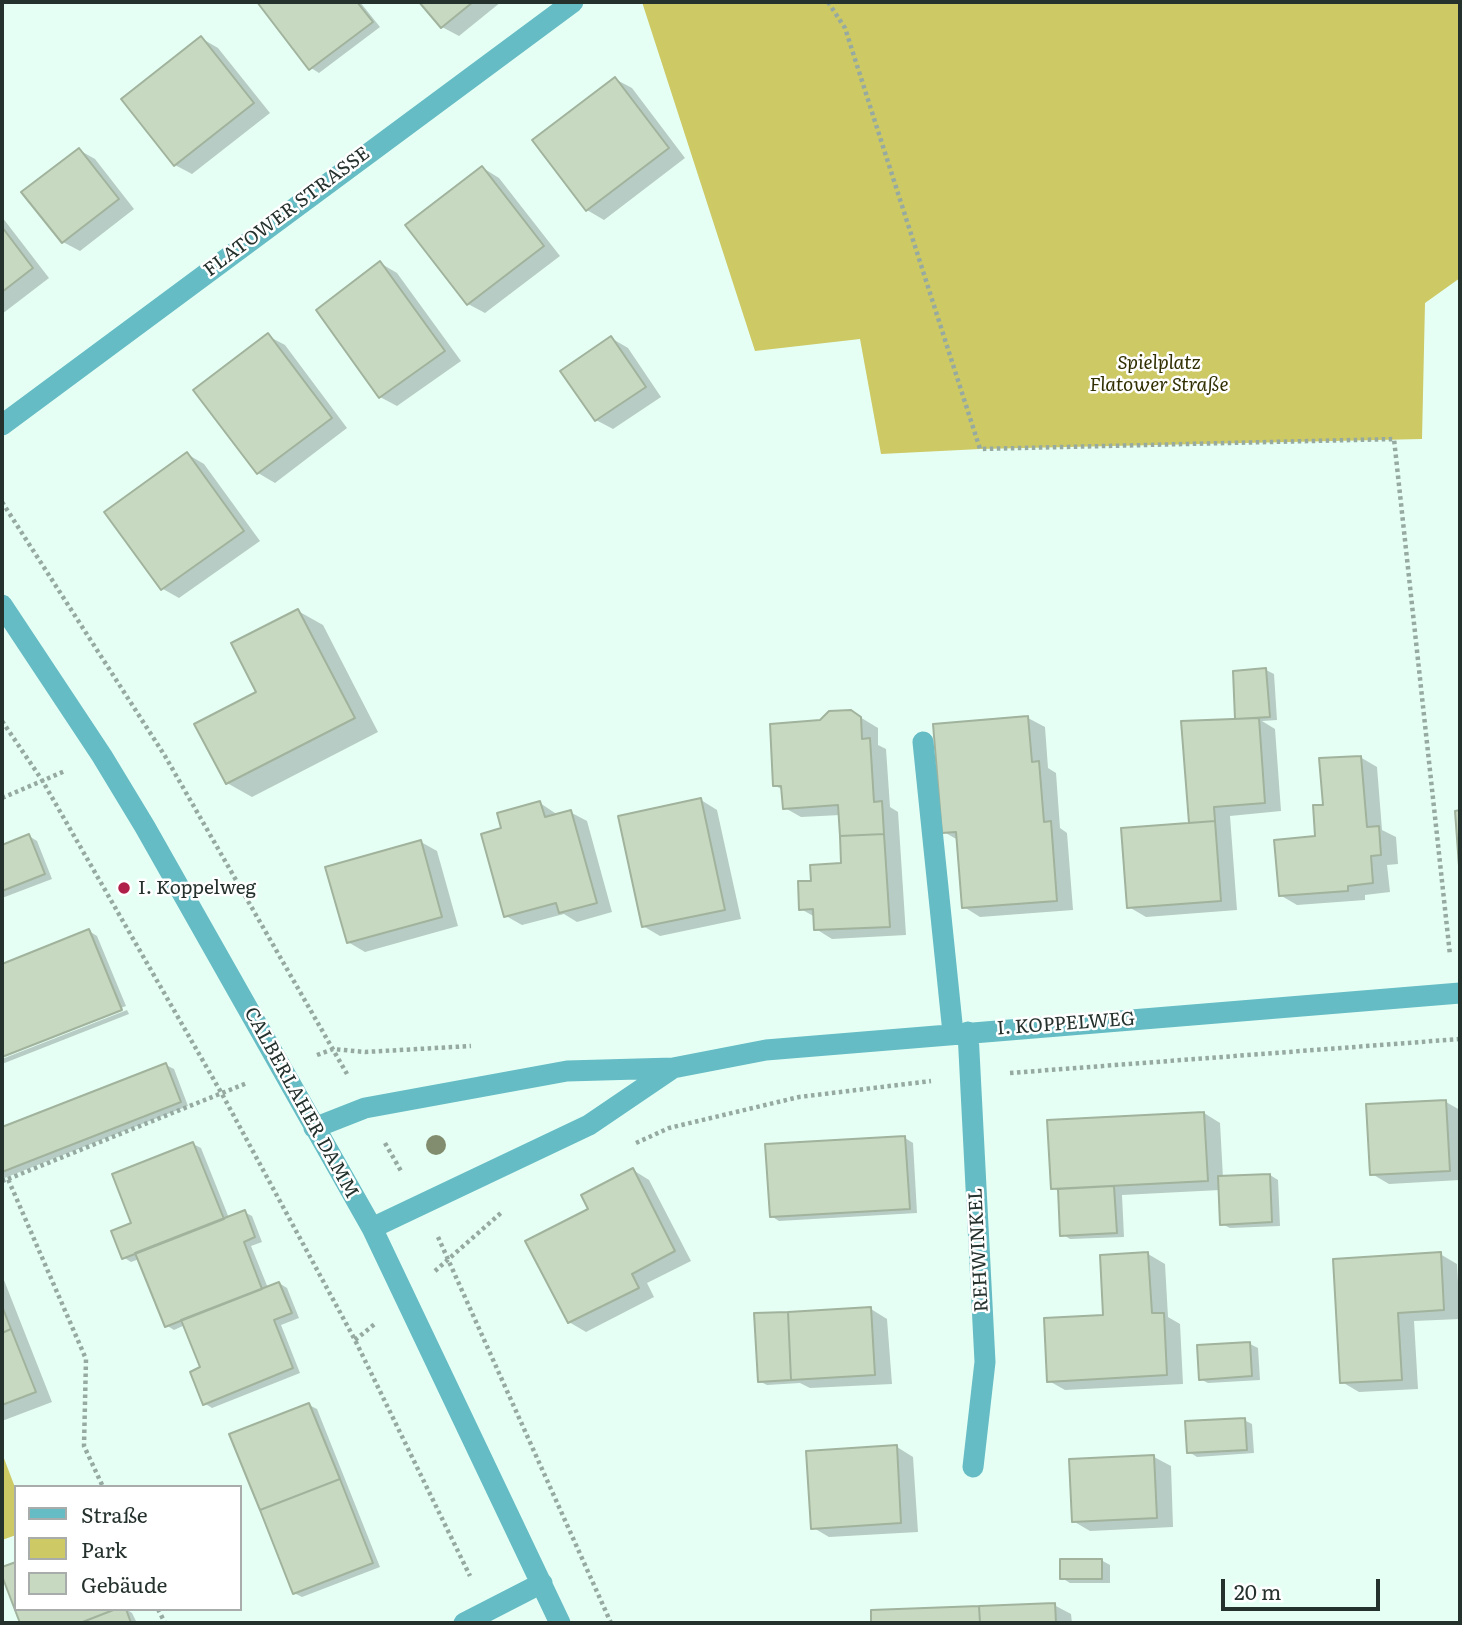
<!DOCTYPE html>
<html>
<head>
<meta charset="utf-8">
<style>
  body { margin:0 }
  #map { position:relative; width:1462px; height:1625px; overflow:hidden; background:#e5fff5; font-family:Literata,serif }
  canvas { display:block }
  .frame { position:absolute; inset:0; border:4px solid #25312d; pointer-events:none }
  .legend { position:absolute; left:14px; top:1485px; width:228px; height:126px; box-sizing:border-box; background:#fff; border:2px solid #a8adab; margin:0; padding:9px 12px; list-style:none; font-size:21px; color:#25312d }
  .legend li { display:flex; align-items:center; gap:14px; height:35px }
  .legend b { width:35px; border:2px solid #a8adab }
  .scale { position:absolute; left:1221px; top:1579px; width:159px; height:32px; box-sizing:border-box; border:4px solid #25312d; border-top:0; padding-left:9px; font-size:21px; line-height:24px; white-space:nowrap; color:#25312d; -webkit-text-stroke:5px #fff; paint-order:stroke }
</style>
</head>
<body>
<div id="map">
<canvas width="1462" height="1625"></canvas>
<div class="frame"></div>
<ul class="legend">
<li><b style="height:9px;background:#66bcc4"></b>Straße</li>
<li><b style="height:19px;background:#cdc965"></b>Park</li>
<li><b style="height:19px;background:#c7d9c1"></b>Gebäude</li>
</ul>
<div class="scale">20 m</div>
</div>
<script>
const g = document.querySelector('canvas').getContext('2d');
g.lineJoin = 'round';
function fillPath(path, color) { g.fillStyle = color; g.fill(path, 'evenodd'); }
const shape = rows => new Path2D(rows.map(r => 'M' + r).join(''));
function strokePath(path, color, width, dash) { g.strokeStyle = color; g.lineWidth = width; g.lineCap = dash ? 'butt' : 'round'; g.setLineDash(dash || []); g.stroke(path); }
function write(font, color, halo, rows, align = 'center') {
  g.font = font + ' Literata,serif'; g.lineWidth = 5; g.setLineDash([]); g.textBaseline = 'middle'; g.strokeStyle = halo; g.fillStyle = color; for (const [text, x, y, turn = 0] of rows) {
    g.save(); g.translate(x, y); g.rotate((+turn || 0) * Math.PI / 180); g.textAlign = isNaN(turn) ? turn : align; if (halo) g.strokeText(text, 0, 0); g.fillText(text, 0, 0); g.restore();
  }
}
fillPath(shape([
  [642,2,1458,2,1460,278,1425,303,1422,439,980,449,881,454,860,339,755,351],
  [2,1453,16,1490,16,1535,2,1540]
]), '#cdc965');
fillPath(shape([
  [259,2,360,2,380,27,319,73,311,68],
  [421,2,501,2,459,36,442,27],
  [201,38,218,48,270,113,192,174,175,165],
  [615,79,632,88,685,158,604,220,587,210],
  [79,150,95,159,134,209,80,251,63,242],
  [483,168,499,178,560,256,485,313,468,304],
  [2,217,49,278,2,314],
  [380,263,397,273,461,361,397,406,380,397],
  [268,336,285,345,347,428,275,483,258,473],
  [611,338,628,348,661,397,613,429,596,420],
  [187,454,204,464,260,541,179,598,163,589],
  [298,611,323,625,378,732,252,797,227,783],
  [1266,670,1274,674,1277,720,1262,721,1275,729,1281,811,1230,816,1237,910,1146,917,1129,907,1191,825,1242,720,1237,717],
  [850,711,878,728,878,745,886,749,890,807,898,812,906,935,832,939,816,929,815,917,801,909,813,882,843,864,840,815,801,817,785,808,783,790,774,785,821,722],
  [1028,718,1045,727,1048,768,1056,773,1060,828,1067,833,1073,910,980,917,964,907,958,840,944,832],
  [1360,757,1377,767,1382,830,1396,837,1398,864,1387,865,1390,892,1365,895,1365,900,1297,905,1280,895,1317,838,1324,807],
  [701,800,717,810,741,919,660,936,643,926],
  [540,803,558,815,570,812,587,821,612,912,577,922,564,914,522,925,506,916,504,830],
  [29,836,37,841,52,879,2,898,2,847],
  [421,842,437,851,458,926,365,952,348,942],
  [89,931,97,936,126,1006,2,1055,2,965],
  [127,1010,129,1014,2,1064,2,1059],
  [166,1065,174,1069,188,1106,2,1179,2,1129],
  [1446,1102,1460,1110,1460,1180,1389,1184,1372,1174],
  [1204,1113,1220,1123,1223,1178,1270,1175,1278,1180,1280,1226,1230,1228,1222,1224,1220,1190,1122,1195,1124,1237,1070,1239,1062,1234,1060,1192,1053,1188],
  [905,1138,913,1143,917,1213,779,1221,771,1216],
  [193,1144,201,1148,229,1218,244,1212,252,1216,262,1242,251,1246,268,1288,279,1283,287,1288,299,1318,281,1325,300,1373,212,1408,204,1403,203,1368,185,1325,174,1330,166,1325,139,1259,131,1262,123,1257,133,1224],
  [633,1170,649,1180,691,1261,647,1283,654,1297,586,1332,569,1322,590,1210],
  [1148,1254,1165,1264,1168,1317,1180,1324,1183,1384,1065,1390,1049,1381,1105,1317],
  [1440,1254,1457,1264,1460,1319,1414,1321,1418,1389,1359,1392,1342,1382],
  [2,1275,52,1402,2,1421],
  [871,1309,887,1319,892,1384,810,1388,800,1383,767,1385,759,1381],
  [1250,1344,1258,1348,1260,1380,1208,1383,1200,1379],
  [309,1405,317,1409,380,1567,302,1597,294,1593],
  [1244,1420,1252,1424,1254,1453,1197,1457,1189,1452],
  [897,1447,913,1457,918,1532,829,1537,812,1527],
  [1154,1457,1171,1466,1173,1527,1090,1531,1073,1521],
  [1101,1560,1110,1565,1110,1583,1070,1583,1062,1578],
  [1054,1605,1071,1614,1072,1623,873,1623,872,1612],
  [17,1609,126,1609,132,1613,137,1623,22,1623]
]), '#0003');
const building = shape([
  [257,2,357,2,373,22,309,70,257,2],
  [419,2,473,2,441,28,419,2],
  [201,36,254,103,174,166,121,99,201,36],
  [615,77,669,148,586,211,532,140,615,77],
  [79,148,119,199,62,243,21,192,79,148],
  [482,166,544,246,467,305,405,225,482,166],
  [2,227,33,268,2,292,2,227],
  [380,261,445,351,379,398,316,310,380,261],
  [268,333,332,418,257,474,193,390,268,333],
  [611,336,646,387,595,421,560,371,611,336],
  [187,452,244,531,161,590,104,512,187,452],
  [298,609,355,718,226,784,194,724,256,692,231,643,298,609],
  [1266,668,1270,717,1235,719,1233,671,1266,668],
  [851,710,861,717,862,739,870,738,874,802,882,801,884,834,840,836,838,805,783,809,781,786,773,786,770,724,820,720,829,711,851,710],
  [1028,716,1032,762,1039,761,1044,822,1051,821,1057,901,962,908,956,832,942,833,933,724,1028,716],
  [1259,718,1265,803,1214,807,1215,821,1189,823,1181,721,1259,718],
  [1361,756,1367,827,1379,826,1381,855,1371,856,1373,883,1348,886,1348,891,1279,896,1274,840,1315,836,1313,805,1323,805,1319,758,1361,756],
  [701,798,725,910,642,927,618,816,701,798],
  [540,801,545,817,571,810,597,903,559,913,556,903,504,917,481,834,501,828,497,813,540,801],
  [1460,810,1460,880,1455,811,1460,810],
  [1215,821,1221,901,1127,908,1121,828,1215,821],
  [29,834,45,874,2,891,2,845,29,834],
  [884,834,890,927,814,930,813,909,799,910,798,881,811,881,810,865,841,863,840,836,884,834],
  [421,840,442,917,347,943,325,867,421,840],
  [89,929,122,1010,2,1057,2,964,89,929],
  [166,1063,181,1102,2,1172,2,1127,166,1063],
  [1446,1100,1450,1171,1370,1175,1366,1104,1446,1100],
  [1204,1112,1208,1181,1051,1189,1047,1120,1204,1112],
  [905,1136,910,1209,770,1217,765,1144,905,1136],
  [193,1142,224,1219,122,1259,111,1231,131,1223,112,1174,193,1142],
  [633,1168,675,1251,632,1274,639,1288,568,1323,525,1241,588,1209,581,1195,633,1168],
  [1270,1174,1272,1222,1220,1225,1218,1176,1270,1174],
  [1114,1186,1117,1233,1060,1236,1058,1189,1114,1186],
  [245,1210,255,1237,244,1242,262,1289,165,1327,135,1253,245,1210],
  [1148,1252,1152,1313,1164,1313,1167,1375,1047,1382,1044,1318,1103,1315,1100,1255,1148,1252],
  [1441,1252,1444,1310,1398,1313,1402,1380,1340,1383,1333,1259,1441,1252],
  [279,1282,292,1313,274,1320,293,1368,203,1405,190,1372,200,1367,181,1320,279,1282],
  [2,1306,11,1329,2,1333,2,1306],
  [871,1307,875,1375,791,1380,788,1312,871,1307],
  [788,1312,791,1380,758,1382,754,1313,788,1312],
  [11,1329,36,1392,2,1405,2,1333,11,1329],
  [1250,1342,1252,1376,1199,1380,1197,1345,1250,1342],
  [309,1403,340,1479,260,1510,229,1434,309,1403],
  [1245,1418,1247,1450,1187,1453,1185,1421,1245,1418],
  [897,1445,901,1523,811,1529,806,1451,897,1445],
  [1154,1455,1157,1518,1072,1522,1069,1459,1154,1455],
  [340,1479,373,1563,293,1594,260,1510,340,1479],
  [1060,1559,1102,1559,1102,1579,1060,1579,1060,1559],
  [16,1562,16,1609,116,1609,80,1623,20,1623,2,1576,2,1567,16,1562],
  [1055,1603,1056,1623,980,1623,979,1606,1055,1603],
  [979,1606,980,1623,871,1623,871,1610,979,1606],
  [116,1609,126,1609,131,1623,80,1623,116,1609]
]);
fillPath(building, '#c7d9c1');
strokePath(building, '#a1b39c', 2);
strokePath(shape([
  [828,2,845,28,980,449,1394,439,1450,955],
  [2,502,165,756,347,1074],
  [2,721,42,780,222,1094,355,1340,470,1576],
  [2,798,65,771],
  [317,1055,333,1049,365,1052,471,1046],
  [1010,1073,1460,1039],
  [385,1143,401,1171],
  [636,1143,669,1128,799,1097,931,1081],
  [8,1179,247,1083],
  [2,1181,8,1179,86,1359,84,1446,103,1487],
  [438,1237,611,1623],
  [435,1271,502,1212],
  [355,1340,376,1323],
  [158,1609,165,1623]
]), '#96aaa2', 4.5, [3.5, 3.5]);
strokePath(shape([
  [2,425,573,2],
  [2,605,102,756,145,827,372,1228,560,1623],
  [923,742,953,1033],
  [968,1032,985,1362,973,1467],
  [314,1128,365,1108,567,1071,673,1068,766,1050,1460,993],
  [372,1228,589,1125,673,1068],
  [464,1623,542,1583]
]), '#66bcc4', 21);
g.fillStyle = '#828d6f';
for (const [x, y] of [
  [436,1145]
]) { g.beginPath(); g.arc(x, y, 10, 0, 2 * Math.PI); g.fill(); }
for (const [x, y, r, color] of [
  [124,888,7,"#b01e4a"]
]) { const dot = new Path2D(); dot.arc(x, y, r, 0, 2 * Math.PI); g.fillStyle = color; g.fill(dot); strokePath(dot, '#fff', 2.5); }
write('19px', '#25312d', '#fff', [
  ["FLATOWER STRASSE",287,212,-37],
  ["I. KOPPELWEG",1066,1024,-4],
  ["CALBERLAHER DAMM",301,1103,61],
  ["REHWINKEL",979,1250,-93]
]);
write('italic 19px', '#312f01', '#fff', [
  ["Spielplatz",1159,363],
  ["Flatower Straße",1159,385]
]);
write('19px', '#25312d', '#fff', [
  ["I. Koppelweg",138,888]
], 'left');
</script>
</body>
</html>
